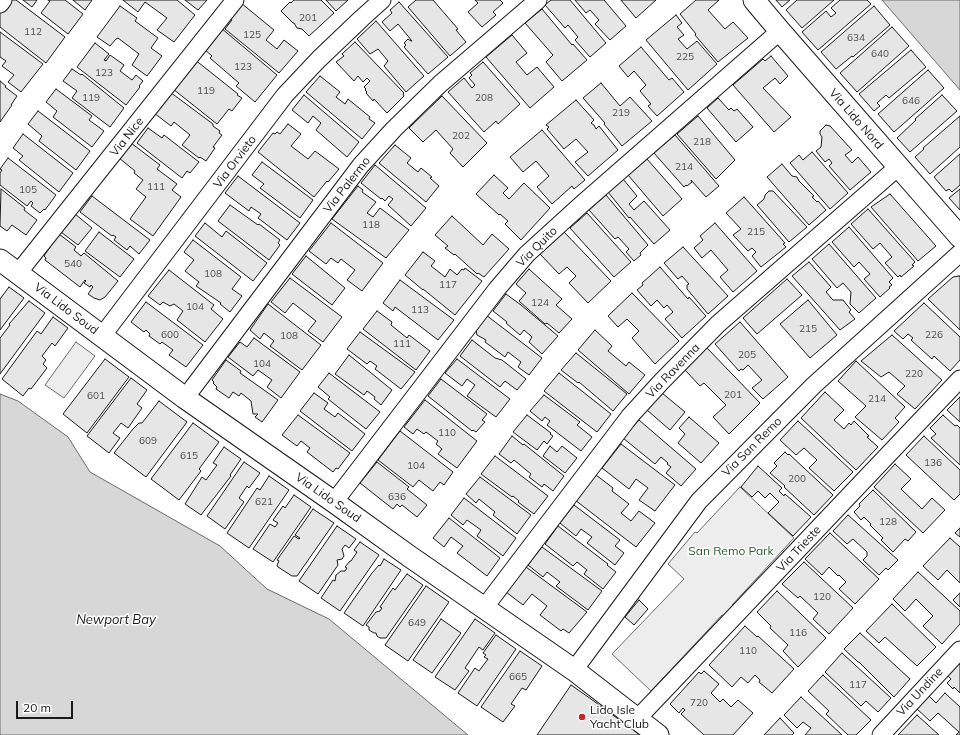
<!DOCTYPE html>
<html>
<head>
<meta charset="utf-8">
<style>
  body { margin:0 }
  #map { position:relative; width:960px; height:735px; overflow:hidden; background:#fff; font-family:Mulish,sans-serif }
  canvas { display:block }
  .scale { position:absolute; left:16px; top:701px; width:57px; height:18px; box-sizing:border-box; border:2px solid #1a1a1a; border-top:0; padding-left:5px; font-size:12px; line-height:14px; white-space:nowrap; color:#1a1a1a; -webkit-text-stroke:3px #fff; paint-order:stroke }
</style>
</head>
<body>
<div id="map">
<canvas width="960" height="735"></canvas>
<div class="scale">20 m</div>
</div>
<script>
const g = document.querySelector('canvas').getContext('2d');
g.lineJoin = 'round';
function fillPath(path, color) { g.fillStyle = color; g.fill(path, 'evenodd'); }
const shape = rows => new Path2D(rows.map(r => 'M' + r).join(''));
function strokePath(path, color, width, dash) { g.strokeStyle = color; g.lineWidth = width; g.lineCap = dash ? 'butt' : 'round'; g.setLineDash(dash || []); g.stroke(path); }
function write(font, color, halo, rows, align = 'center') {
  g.font = font + ' Mulish,sans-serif'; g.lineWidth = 3; g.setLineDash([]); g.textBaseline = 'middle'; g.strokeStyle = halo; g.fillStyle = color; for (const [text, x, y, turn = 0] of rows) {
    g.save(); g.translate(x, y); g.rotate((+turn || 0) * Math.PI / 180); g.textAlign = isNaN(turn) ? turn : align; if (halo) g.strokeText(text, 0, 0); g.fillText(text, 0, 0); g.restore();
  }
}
const green = shape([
  [76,342,95,356,64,398,45,385,76,342],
  [740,487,794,538,732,605,733,606,724,616,722,615,651,691,612,654,684,579,668,564,695,532,697,533,740,487]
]);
fillPath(green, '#ededed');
strokePath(green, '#6a6a6a', 1);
const water = shape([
  [882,0,960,0,960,90,882,0],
  [0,394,18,401,68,437,90,472,220,546,267,589,329,619,468,735,0,735,0,394]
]);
fillPath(water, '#d7d7d7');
strokePath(water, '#6a6a6a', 1);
const building = shape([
  [9,0,16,0,65,37,46,63,0,27,0,12,9,0],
  [23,0,37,0,32,7,23,0],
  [48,0,65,0,83,14,68,34,41,13,50,1,48,0],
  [73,0,92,0,85,10,73,0],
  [123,0,177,0,195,15,174,42,157,30,167,18,145,2,138,12,123,0],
  [185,0,207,0,198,10,185,0],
  [294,0,321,0,334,13,309,36,302,29,297,28,294,23,293,23,281,11,290,2,291,3,294,0],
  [326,0,348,0,336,11,326,0],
  [416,0,433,0,458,29,456,30,466,42,450,56,408,7,416,0],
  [475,0,500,0,503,3,493,12,496,15,482,27,468,12,478,3,475,0],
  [551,0,570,0,606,43,590,57,575,40,578,37,568,25,565,28,545,5,551,0],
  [575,0,604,0,626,26,610,40,595,24,599,20,590,10,586,13,575,0],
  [621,0,656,0,636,18,621,0],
  [696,0,719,0,708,10,725,29,733,22,748,38,718,62,695,35,696,34,680,14,696,0],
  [776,0,790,0,782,7,776,0],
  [797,0,834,0,802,28,786,10,797,0],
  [840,0,867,0,871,4,818,50,802,32,826,11,831,17,836,13,831,8,840,0],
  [399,2,448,57,428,74,404,47,406,45,404,43,408,39,411,41,412,41,398,24,390,31,382,22,392,13,390,10,399,2],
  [241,3,274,30,266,40,277,49,284,40,298,51,279,73,225,29,232,20,229,18,241,3],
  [120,6,137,18,135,21,158,38,151,48,162,56,147,76,132,65,139,54,118,38,116,39,110,46,97,37,120,6],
  [874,6,890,25,853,57,852,56,836,69,821,52,874,6],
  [542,9,572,45,573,44,587,60,562,81,546,62,553,55,525,23,542,9],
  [676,15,682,23,677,27,684,35,678,39,687,49,697,41,717,64,688,90,646,40,676,15],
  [376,21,424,76,406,92,384,66,388,61,378,49,370,54,357,39,376,21],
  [892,27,909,46,857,92,840,73,892,27],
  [221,28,277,75,255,102,236,86,239,83,210,58,212,56,204,49,221,28],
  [0,32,43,64,21,92,8,82,14,75,2,66,6,61,0,57,0,32],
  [512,35,527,53,516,62,527,75,537,67,554,87,530,108,486,57,512,35],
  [355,42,404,93,403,94,404,96,387,113,374,99,373,101,366,93,367,92,365,90,366,89,364,87,370,81,367,78,363,82,358,76,354,81,336,62,344,56,342,54,355,42],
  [95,43,109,54,104,60,106,61,110,55,124,65,120,71,132,80,136,75,143,81,139,86,140,87,126,105,77,67,95,43],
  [641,47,669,80,672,78,684,92,657,116,648,106,651,104,640,91,646,85,634,71,628,77,619,66,641,47],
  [911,50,926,67,889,98,886,95,877,103,880,106,874,111,859,94,911,50],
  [771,56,788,76,780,84,775,78,763,88,791,117,774,132,733,85,763,59,765,61,771,56],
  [194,59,238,94,237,95,242,98,232,111,229,109,217,124,173,89,194,59],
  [483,62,520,104,498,124,496,121,484,132,448,92,464,78,472,88,475,85,469,78,472,75,470,73,483,62],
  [72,69,81,75,82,74,124,108,110,127,72,98,77,91,63,81,72,69],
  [928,70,944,88,894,132,878,114,928,70],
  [320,76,340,92,336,97,345,104,348,99,370,117,369,119,375,123,362,139,306,92,320,76],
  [0,81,6,86,5,87,17,96,11,105,12,105,0,122,0,81],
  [601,83,620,106,630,97,652,121,622,146,604,124,605,123,583,98,601,83],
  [56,89,92,116,89,120,104,131,92,147,53,117,57,111,46,102,56,89],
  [170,92,213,124,213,126,220,131,219,133,222,135,213,147,215,148,206,161,200,157,199,158,182,145,190,135,174,122,171,126,154,113,170,92],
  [304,95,359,142,347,157,316,130,321,123,313,116,308,123,292,110,304,95],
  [942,95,957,111,910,152,897,138,916,120,915,119,942,95],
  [442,96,487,143,463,167,450,153,453,149,436,130,423,142,409,128,442,96],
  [718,98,729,110,731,108,734,111,737,109,753,127,736,142,707,108,718,98],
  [576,100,594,120,591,123,594,125,596,129,599,126,618,150,588,176,575,162,588,152,576,139,564,149,547,129,549,127,546,125,576,100],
  [38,111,90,151,76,170,39,141,42,136,28,124,38,111],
  [698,116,735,160,716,179,677,134,698,116],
  [960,116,960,147,930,174,915,157,924,149,923,148,960,116],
  [288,124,301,134,291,146,308,159,315,151,339,169,328,182,327,181,314,197,258,152,273,133,275,134,277,132,280,134,288,124],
  [826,125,830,126,852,150,845,155,852,163,858,157,871,172,850,190,829,166,832,163,829,159,825,162,816,151,821,147,822,137,820,134,820,131,826,125],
  [148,128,162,138,164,135,199,162,190,173,187,171,182,178,137,143,148,128],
  [542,130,585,180,574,189,572,186,552,204,537,187,549,176,536,161,523,172,510,157,542,130],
  [23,134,73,173,59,192,19,160,23,156,13,148,23,134],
  [675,135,719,186,706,197,691,180,692,182,687,186,686,185,684,187,654,153,675,135],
  [131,143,160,165,157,169,177,184,172,190,181,197,153,236,130,219,146,197,136,189,143,180,134,173,135,171,119,158,131,143],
  [395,145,411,158,407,163,418,172,421,168,432,177,430,178,439,186,426,202,379,163,395,145],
  [812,152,848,193,830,209,790,163,799,155,803,160,812,152],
  [960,154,960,185,952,192,949,189,946,191,934,177,960,154],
  [8,158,56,195,45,210,44,209,40,213,31,206,33,203,31,201,27,206,0,185,0,173,2,170,0,169,8,158],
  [647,159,682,199,663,216,628,175,647,159],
  [262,162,313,200,300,218,260,188,264,184,252,175,262,162],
  [782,164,792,176,797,177,799,181,814,196,812,197,817,202,818,201,826,210,809,225,767,177,782,164],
  [375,165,426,208,411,226,388,205,393,199,389,196,385,201,382,198,381,199,361,183,375,165],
  [494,175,508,188,503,193,509,199,524,183,550,208,521,240,505,224,508,221,500,214,499,215,476,194,494,175],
  [238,176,300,223,287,240,258,218,261,214,251,207,249,211,225,193,238,176],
  [623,179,637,196,629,204,634,210,644,201,670,230,654,244,630,217,629,218,608,192,623,179],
  [358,186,363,190,362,192,376,202,367,213,373,217,380,208,409,230,386,258,332,219,358,186],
  [1,189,25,208,24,210,37,220,26,235,12,225,7,231,0,226,1,189],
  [960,189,960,210,949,198,960,189],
  [769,191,773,191,807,227,789,242,757,205,764,199,765,195,769,191],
  [890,194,936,246,918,261,871,207,890,194],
  [606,195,648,245,640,253,641,255,634,261,626,252,629,249,618,237,615,239,589,210,606,195],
  [92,196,150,240,139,254,130,246,127,250,114,240,116,237,113,235,112,236,80,212,92,196],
  [744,197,785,243,783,244,786,247,761,267,752,256,756,252,752,248,748,251,733,235,741,229,726,213,744,197],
  [230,205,258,225,259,224,280,240,278,243,280,245,269,260,218,221,230,205],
  [868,209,915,262,912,265,914,266,901,277,900,275,898,277,885,263,892,257,880,243,873,249,851,224,868,209],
  [587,213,631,262,614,277,570,228,587,213],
  [75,214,92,228,78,245,61,232,75,214],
  [452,216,483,245,492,234,509,249,484,277,478,273,477,274,455,254,454,255,445,248,448,246,435,235,452,216],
  [205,223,222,237,226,231,267,263,253,281,195,236,205,223],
  [331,223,383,263,362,291,347,280,355,270,341,259,338,263,331,258,326,264,309,251,331,223],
  [715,223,757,271,733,292,720,277,728,270,711,250,702,258,694,248,703,240,700,236,715,223],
  [849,227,893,278,889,282,892,285,889,287,890,288,880,297,864,279,870,274,859,262,854,267,832,242,849,227],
  [99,232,134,259,120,277,85,251,99,232],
  [564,232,611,281,588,303,569,283,576,276,567,267,559,274,540,254,564,232],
  [59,234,76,247,74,250,81,256,84,253,118,281,105,297,100,300,94,298,88,294,93,287,91,285,90,287,84,283,86,281,85,280,80,287,45,260,46,258,44,256,59,234],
  [193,240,241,277,232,289,242,296,230,312,220,304,221,303,196,286,199,282,185,271,194,260,184,252,193,240],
  [829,244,876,298,859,313,850,304,851,292,843,283,837,288,812,259,829,244],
  [683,247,728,296,708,314,687,289,687,285,689,284,682,276,678,279,664,263,683,247],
  [423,252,435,261,431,266,445,277,450,269,457,275,462,269,464,270,465,268,482,281,455,315,423,289,423,290,405,275,423,252],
  [306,256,345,288,332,305,292,274,306,256],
  [809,262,831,287,826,292,833,300,843,300,851,310,849,312,855,319,840,330,792,276,809,262],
  [660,267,688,299,689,297,706,316,682,338,665,319,673,312,667,305,664,308,657,300,651,306,637,290,643,285,642,283,660,267],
  [529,269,562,299,556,305,572,319,559,333,547,323,545,324,519,301,526,293,516,284,529,269],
  [169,270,214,305,211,309,223,319,205,342,177,320,183,311,174,304,170,306,163,302,160,305,148,296,169,270],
  [959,276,960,276,960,330,928,299,953,277,959,276],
  [290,278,342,317,323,342,308,331,316,321,293,303,285,313,271,302,290,278],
  [787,279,802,295,757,334,743,318,787,279],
  [400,280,454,320,438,340,395,307,393,311,383,303,400,280],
  [9,287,24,298,0,330,0,299,9,287],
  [632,293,679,341,655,364,632,338,639,331,627,319,618,327,608,316,632,293],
  [506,294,521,305,558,336,542,354,529,342,532,337,524,330,520,335,506,323,507,322,493,311,506,294],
  [808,300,837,335,810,358,780,324,808,300],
  [29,301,45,313,0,374,0,338,10,325,9,324,29,301],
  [146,302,203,345,186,367,169,355,173,350,162,342,160,344,149,336,150,334,146,330,144,332,131,322,146,302],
  [924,303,960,337,960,360,950,371,934,356,932,359,911,340,913,338,908,334,903,339,894,331,924,303],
  [268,304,321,345,302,370,270,346,274,341,264,333,260,339,250,330,268,304],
  [377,311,392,322,391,325,407,338,409,335,430,351,416,370,363,329,377,311],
  [486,315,542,358,529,375,518,367,521,362,508,352,505,357,485,342,486,340,477,335,476,331,478,329,476,328,486,315],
  [53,317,68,328,55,346,52,343,42,356,46,360,43,364,47,368,31,389,29,388,23,396,2,379,37,331,41,334,53,317],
  [740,322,788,377,763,399,752,388,762,380,748,365,743,370,741,369,739,371,715,344,740,322],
  [595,330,612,346,608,351,626,366,629,362,645,375,629,394,578,350,595,330],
  [360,332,415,372,401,389,375,369,377,366,370,361,367,364,347,349,360,332],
  [892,335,942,380,915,409,897,394,905,386,889,372,881,377,861,361,892,335],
  [254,338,300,372,281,398,267,387,272,380,258,370,253,376,228,357,240,342,247,347,254,338],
  [472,340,495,358,502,360,526,379,517,390,505,381,500,387,460,356,472,340],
  [707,348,760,403,729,434,713,417,726,405,704,383,700,386,685,370,707,348],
  [576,353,627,394,613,411,579,382,578,383,561,370,576,353],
  [349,355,392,390,381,405,374,399,375,397,367,391,364,395,335,374,349,355],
  [105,359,129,377,87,433,63,414,105,359],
  [457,359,510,399,496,417,467,396,475,385,467,379,462,386,445,373,457,359],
  [226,360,241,371,240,373,278,400,262,422,255,417,258,414,253,414,251,401,241,393,239,396,233,392,229,398,216,389,217,387,213,383,214,382,212,380,226,360],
  [856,361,905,407,895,418,899,422,882,440,855,417,866,406,838,381,856,361],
  [329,373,380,412,366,429,328,399,330,397,318,387,329,373],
  [559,373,611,414,597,432,544,391,559,373],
  [131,378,147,390,137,404,142,408,128,428,121,423,113,433,120,438,109,453,87,436,131,378],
  [441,379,487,414,482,420,485,422,476,432,473,430,472,431,428,396,441,379],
  [825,392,844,410,834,420,844,429,849,423,851,425,854,421,869,436,867,437,878,447,856,470,801,418,825,392],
  [314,393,328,403,324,409,335,417,338,413,365,434,352,451,300,411,314,393],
  [662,393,685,412,670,430,647,410,662,393],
  [544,395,580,422,577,425,592,437,581,451,547,425,550,421,545,417,542,421,530,411,544,395],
  [960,397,960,422,947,410,960,397],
  [425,400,477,441,457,468,438,454,442,449,436,444,438,441,426,432,424,434,417,429,413,434,404,427,425,400],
  [159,401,187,422,146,477,114,453,133,429,139,423,142,423,159,401],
  [298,415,350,453,338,469,336,468,333,472,307,452,310,448,301,441,297,446,282,435,298,415],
  [527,415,551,433,550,434,553,436,547,444,544,441,537,450,513,432,527,415],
  [943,415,955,426,957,425,960,428,960,465,931,438,936,434,930,428,943,415],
  [689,417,719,443,701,463,678,443,685,434,679,428,689,417],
  [639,420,696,469,681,486,666,473,671,467,667,464,668,463,661,457,655,464,623,438,639,420],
  [798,421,853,472,834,491,809,468,817,460,804,448,796,455,780,440,798,421],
  [193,423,219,442,199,469,201,471,179,500,151,479,193,423],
  [400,431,453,472,444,485,440,482,433,491,419,480,413,487,378,460,400,431],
  [512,436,523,445,524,444,564,476,553,491,544,484,542,487,529,477,531,474,514,460,511,463,499,454,512,436],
  [924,436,960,470,960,494,954,500,906,455,924,436],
  [621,444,675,485,655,511,639,500,648,488,636,479,629,489,602,468,621,444],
  [550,446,557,452,562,446,577,458,565,473,543,456,550,446],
  [224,447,241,459,230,475,231,476,201,515,185,504,202,477,206,480,217,465,213,463,224,447],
  [785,452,788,455,789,454,833,495,814,515,784,487,785,486,770,473,777,466,774,463,785,452],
  [495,456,548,496,534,514,518,502,519,501,513,496,512,497,481,474,495,456],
  [244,462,260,473,249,488,247,486,239,498,244,502,225,529,207,516,244,462],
  [377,462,409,487,407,489,427,505,417,517,402,505,400,507,397,504,393,509,360,483,377,462],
  [895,464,911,479,901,489,922,509,932,498,945,510,923,533,874,487,895,464],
  [758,466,782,488,779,491,784,496,785,494,811,517,793,536,768,513,779,502,770,493,765,498,758,491,752,497,741,487,758,466],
  [596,475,613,488,612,491,629,504,621,513,631,521,639,511,655,523,636,547,575,500,596,475],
  [269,476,289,490,249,548,227,533,257,488,260,490,269,476],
  [480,477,531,515,517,534,493,515,495,512,479,499,476,503,466,494,480,477],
  [873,490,916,532,908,541,905,539,893,552,881,540,883,538,870,525,871,524,864,517,861,520,854,512,860,506,859,504,873,490],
  [294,495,311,507,273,562,253,549,270,524,275,527,278,523,273,520,283,506,285,508,294,495],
  [464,498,516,538,503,556,477,536,481,530,467,520,463,525,451,515,464,498],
  [574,505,620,540,615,546,624,553,615,565,587,543,592,537,581,529,576,536,560,523,574,505],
  [313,509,334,523,297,576,292,576,278,567,277,565,279,561,277,560,294,536,299,539,300,538,295,535,313,509],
  [848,515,898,560,888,570,886,568,879,575,863,560,867,556,867,552,853,539,847,544,833,531,848,515],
  [449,518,500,558,487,576,457,553,463,546,451,537,444,547,433,538,449,518],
  [337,526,356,539,349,548,345,545,342,549,344,556,342,559,337,560,338,565,318,594,299,581,337,526],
  [558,526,608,564,607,565,616,572,603,589,584,574,587,570,577,562,573,566,545,544,558,526],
  [960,528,960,537,955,533,960,528],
  [830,533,879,579,855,604,839,589,846,582,839,575,838,576,829,567,822,575,805,559,830,533],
  [950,538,960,547,960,583,947,570,938,580,923,566,950,538],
  [360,542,379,555,340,611,321,598,333,580,335,581,336,575,341,571,345,571,347,568,345,567,350,561,351,561,357,552,354,550,360,542],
  [542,547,602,591,588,610,556,586,560,582,547,572,543,577,528,565,542,547],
  [384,559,401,570,363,626,344,613,372,573,379,565,380,566,384,559],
  [804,562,853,608,829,634,813,619,818,613,800,596,798,598,782,584,804,562],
  [526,567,587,612,569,633,563,629,561,631,540,615,547,606,532,594,523,605,506,592,526,567],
  [918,572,960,611,960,624,942,644,923,626,933,616,916,599,905,611,893,599,918,572],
  [407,574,423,585,386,638,380,638,377,636,376,633,374,633,369,630,369,627,366,625,376,612,380,611,382,608,380,607,393,588,395,590,407,574],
  [426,586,449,602,408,661,385,645,426,586],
  [777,591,826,638,798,667,783,651,788,645,770,628,771,626,757,612,777,591],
  [960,593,960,607,953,600,960,593],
  [639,600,648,609,634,625,625,617,639,600],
  [892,604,936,647,917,666,885,637,879,643,866,631,892,604],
  [441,619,461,633,432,673,413,660,441,619],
  [475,619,495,633,483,650,479,647,465,668,469,671,455,690,435,677,475,619],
  [745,626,757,637,758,636,794,669,772,693,759,682,760,680,755,675,748,683,741,677,732,687,709,665,745,626],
  [860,633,910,679,894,697,859,662,858,662,844,649,860,633],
  [496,635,516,649,477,706,458,693,475,668,479,671,488,659,484,657,486,655,483,653,496,635],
  [520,651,542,666,526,690,522,688,511,704,515,706,503,722,481,707,520,651],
  [842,653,891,698,878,712,866,701,861,706,825,672,842,653],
  [959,663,960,665,960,693,954,687,953,689,947,683,951,679,947,675,959,663],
  [704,671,719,684,711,693,720,702,723,699,731,707,738,700,753,713,733,735,704,735,681,714,685,710,683,708,679,713,670,704,699,672,701,674,704,671],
  [823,675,871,720,856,735,848,735,826,714,829,711,808,691,823,675],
  [571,685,591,699,640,735,537,735,571,685],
  [945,693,960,707,960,735,956,735,959,732,938,713,930,721,917,709,929,696,936,703,945,693],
  [801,697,842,735,805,735,811,728,803,722,797,728,784,715,801,697],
  [917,715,939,735,898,735,917,715],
  [780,718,794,733,792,735,764,735,780,718]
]);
fillPath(building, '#e6e6e6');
strokePath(building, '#1a1a1a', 1);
const minor = shape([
  [0,4,3,0],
  [18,273,235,0],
  [102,336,285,95,319,59,362,18,382,0],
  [185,398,361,165,394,129,440,84,538,0],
  [334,502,497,289,527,254,582,204,780,31],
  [484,608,630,416,662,381,718,324,898,167],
  [574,670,699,501,814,385,960,253],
  [637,719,960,379],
  [881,735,960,650]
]);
const tertiary = shape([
  [754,0,780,31,960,237],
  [0,260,185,398,334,502,409,556,574,670,658,735]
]);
strokePath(minor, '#1a1a1a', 19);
strokePath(tertiary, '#1a1a1a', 23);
strokePath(minor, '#fff', 17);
strokePath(tertiary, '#fff', 21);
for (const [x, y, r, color] of [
  [582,717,4,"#c62828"]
]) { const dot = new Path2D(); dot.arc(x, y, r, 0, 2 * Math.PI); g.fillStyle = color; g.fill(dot); strokePath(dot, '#fff', 1.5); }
write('10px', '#4d4d4d', null, [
  ["201",308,18],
  ["112",33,32],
  ["125",252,35],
  ["634",856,38],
  ["640",880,54],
  ["225",685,57],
  ["123",243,67],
  ["123",104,73],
  ["119",206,91],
  ["119",91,98],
  ["208",484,98],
  ["646",911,101],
  ["219",621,113],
  ["202",461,136],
  ["218",702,142],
  ["214",684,167],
  ["111",156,187],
  ["105",28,190],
  ["118",371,225],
  ["215",756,232],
  ["540",73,264],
  ["108",213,274],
  ["117",448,285],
  ["124",540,303],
  ["104",195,307],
  ["113",420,310],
  ["215",808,329],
  ["600",170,335],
  ["226",934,335],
  ["108",289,336],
  ["111",402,344],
  ["205",747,355],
  ["104",262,364],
  ["220",914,374],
  ["201",733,395],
  ["601",96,396],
  ["214",877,399],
  ["110",447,433],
  ["609",148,441],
  ["615",189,456],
  ["136",933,463],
  ["104",416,466],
  ["200",797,479],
  ["636",397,497],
  ["621",264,502],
  ["128",888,522],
  ["120",822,597],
  ["649",417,623],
  ["116",798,633],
  ["110",748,651],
  ["665",518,677],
  ["117",858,685],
  ["720",699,703]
]);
write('12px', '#1a1a1a', '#fff', [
  ["Via Lido Nord",856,119,49],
  ["Via Nice",127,137,-52],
  ["Via Orvieto",235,162,-53],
  ["Via Palermo",347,185,-52],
  ["Via Quito",537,247,-45],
  ["Via Lido Soud",66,309,37],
  ["Via Ravenna",673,371,-46],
  ["Via San Remo",752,447,-45],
  ["Via Lido Soud",328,498,35],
  ["Via Trieste",799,549,-47],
  ["Via Undine",920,692,-47]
]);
write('12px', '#2b5a34', '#fff', [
  ["San Remo Park",731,551]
]);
write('12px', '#1a1a1a', '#fff', [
  ["Lido Isle",590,710],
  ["Yacht Club",590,724]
], 'left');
write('italic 13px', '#1a1a1a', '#fff', [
  ["Newport Bay",116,620]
]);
</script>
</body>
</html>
